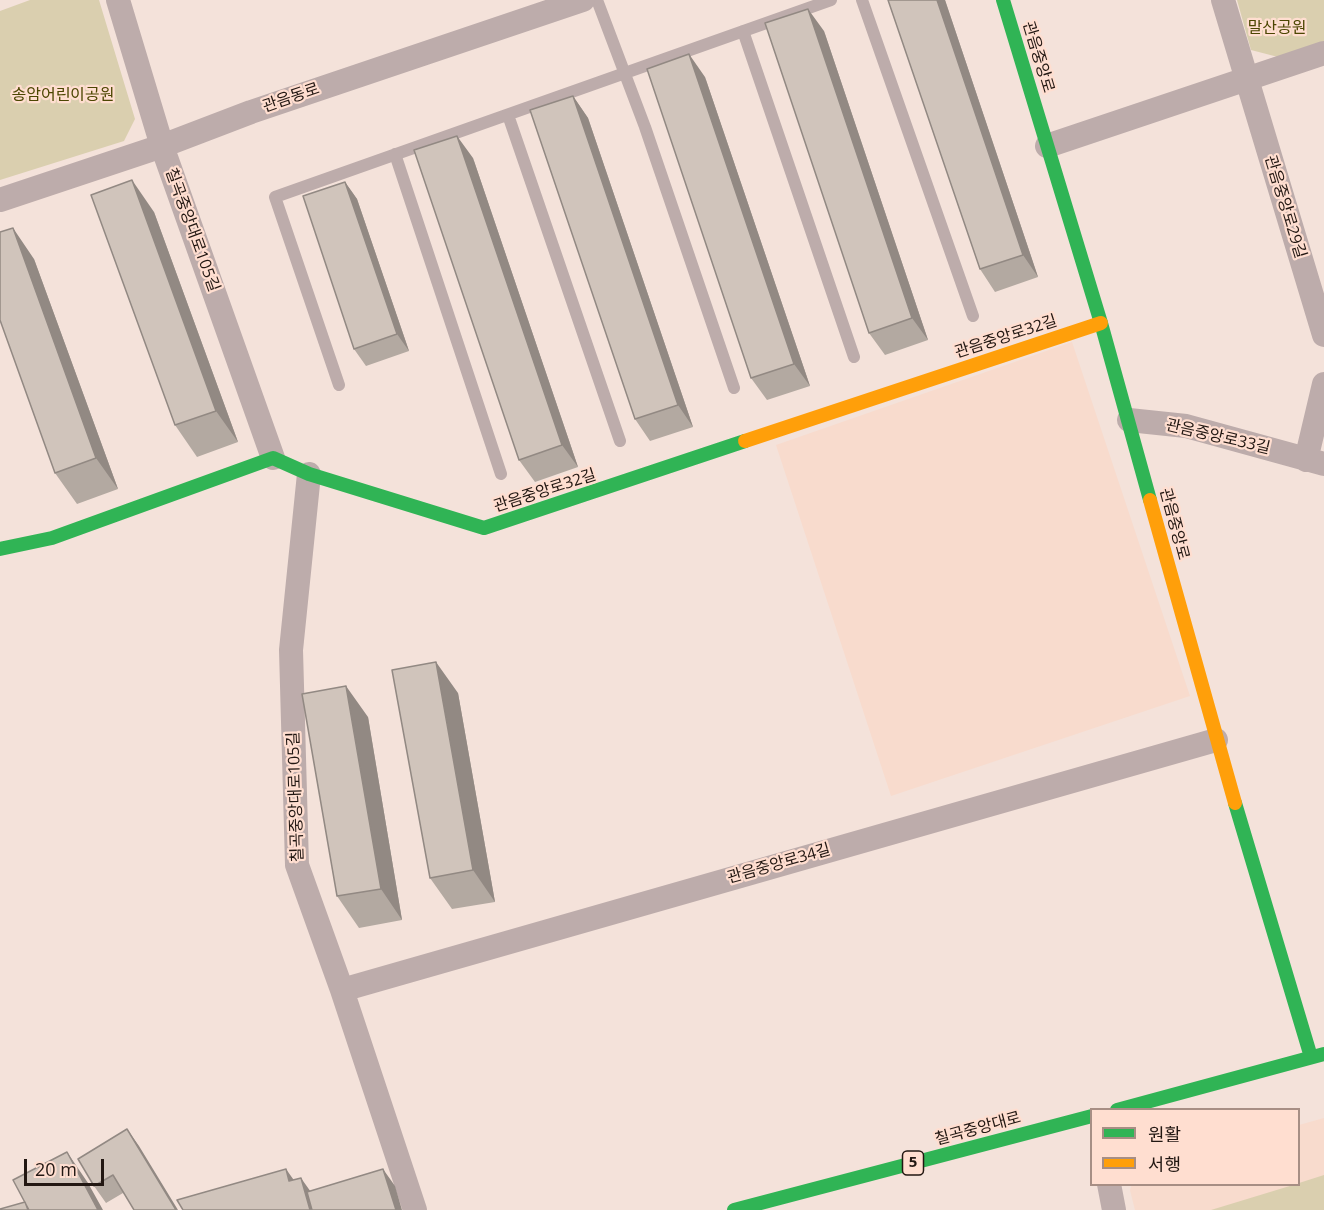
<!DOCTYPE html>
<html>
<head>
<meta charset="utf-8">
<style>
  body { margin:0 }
  #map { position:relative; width:1324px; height:1210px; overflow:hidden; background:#f4e2da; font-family:"Open Sans","Noto Sans KR",sans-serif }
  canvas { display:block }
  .legend { position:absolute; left:1090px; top:1108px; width:210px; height:78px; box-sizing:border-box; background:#ffded0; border:2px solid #a78e84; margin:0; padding:8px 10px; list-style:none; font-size:18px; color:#221712 }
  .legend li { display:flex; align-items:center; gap:12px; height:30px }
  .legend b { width:30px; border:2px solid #a78e84 }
  .scale { position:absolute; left:24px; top:1159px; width:80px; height:27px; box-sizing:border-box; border:3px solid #221712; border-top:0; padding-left:8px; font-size:18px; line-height:21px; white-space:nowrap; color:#221712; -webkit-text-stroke:4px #ffded0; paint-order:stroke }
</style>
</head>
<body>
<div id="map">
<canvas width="1324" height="1210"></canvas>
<ul class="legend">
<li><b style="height:8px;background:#30b455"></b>원활</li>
<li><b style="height:8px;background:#ff9f0a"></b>서행</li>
</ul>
<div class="scale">20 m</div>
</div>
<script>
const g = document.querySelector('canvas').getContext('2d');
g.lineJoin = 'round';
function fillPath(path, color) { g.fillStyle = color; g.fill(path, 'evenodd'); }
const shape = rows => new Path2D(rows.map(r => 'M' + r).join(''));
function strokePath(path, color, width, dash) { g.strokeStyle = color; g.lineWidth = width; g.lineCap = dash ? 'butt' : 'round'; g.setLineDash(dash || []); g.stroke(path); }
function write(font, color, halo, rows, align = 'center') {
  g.font = font + ' "Open Sans","Noto Sans KR",sans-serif'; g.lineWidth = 4.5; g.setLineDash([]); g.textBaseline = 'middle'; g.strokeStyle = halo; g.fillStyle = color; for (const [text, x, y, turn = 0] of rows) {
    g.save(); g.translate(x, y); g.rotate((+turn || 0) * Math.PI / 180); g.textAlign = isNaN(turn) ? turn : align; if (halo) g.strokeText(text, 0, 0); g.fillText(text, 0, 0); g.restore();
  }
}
fillPath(shape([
  [1072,342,1190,696,891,796,776,445],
  [1324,1118,1324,1210,1135,1210,1130,1190,1132,1184,1298,1184,1299,1125]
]), '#f8dbcd');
fillPath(shape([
  [30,0,99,0,135,119,124,141,0,180,0,11],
  [1237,0,1324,0,1324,44,1278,57,1251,50],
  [1324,1175,1324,1210,1211,1210,1293,1185,1298,1184,1299,1183]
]), '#dacfaf');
strokePath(shape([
  [597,0,645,127,734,388],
  [862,0,973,316],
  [743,31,854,357],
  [508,115,620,441],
  [395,154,501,474],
  [339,385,275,197,831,0]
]), '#bdacab', 12);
strokePath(shape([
  [118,0,162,146,273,458],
  [1223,0,1324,335],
  [1047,146,1324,53],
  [0,200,162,146,251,112,583,0],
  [1129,420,1186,426,1324,464],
  [1306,460,1324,384],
  [309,474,291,650,297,865,342,990,415,1210],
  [342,990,1216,740],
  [1109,1184,1114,1210]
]), '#bdacab', 24);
strokePath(shape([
  [1003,0,1101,323,1150,500],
  [0,549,52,538,273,458,309,474,484,528,745,441],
  [1235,803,1311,1057],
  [1117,1110,1324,1054],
  [734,1210,1092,1116]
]), '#30b455', 14);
strokePath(shape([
  [745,441,1101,323],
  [1150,500,1235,803]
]), '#ff9f0a', 14);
fillPath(shape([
  [888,0,945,0,1038,277,995,292,980,269],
  [824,31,928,340,885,355,869,333],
  [705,77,810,386,767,400,751,378],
  [573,96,588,118,693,427,650,441,635,419],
  [473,158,578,467,535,482,519,460],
  [345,182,357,199,409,351,366,366,354,349],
  [154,212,238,442,197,457,175,425],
  [34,259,118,489,77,504,55,473],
  [458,693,495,902,452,909,430,878],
  [368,717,402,920,359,928,337,896],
  [139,1146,123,1193,106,1203,94,1186]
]), '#b3a9a1');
fillPath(shape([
  [937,0,945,0,1038,277,1023,255],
  [808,9,824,31,928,340,912,318],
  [689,54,705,77,810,386,794,364],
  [573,96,588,118,693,427,678,405],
  [457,136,473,158,578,467,562,445],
  [132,180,154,212,238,442,216,411],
  [345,182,357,199,409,351,397,334],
  [13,228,34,259,118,489,96,458],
  [436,662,458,693,495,902,473,870],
  [346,686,368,717,402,920,381,889],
  [127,1129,139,1146,178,1210,176,1210],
  [67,1152,88,1183,103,1210,98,1210],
  [286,1169,298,1186,289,1181],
  [383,1169,395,1186,402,1210,396,1210],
  [301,1178,313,1195,317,1210,310,1210]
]), '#928983');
const building = shape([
  [888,0,937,0,1023,255,980,269,888,0],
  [808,9,912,318,869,333,765,23,808,9],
  [689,54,794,364,751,378,647,69,689,54],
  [573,96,678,405,635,419,530,110,573,96],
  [457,136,562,445,519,460,414,150,457,136],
  [132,180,216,411,175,425,91,195,132,180],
  [345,182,397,334,354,349,303,196,345,182],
  [13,228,96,458,55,473,0,320,0,232,13,228],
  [436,662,473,870,430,878,392,670,436,662],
  [346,686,381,889,337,896,302,694,346,686],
  [127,1129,176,1210,134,1210,113,1175,94,1186,78,1159,127,1129],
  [67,1152,98,1210,29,1210,13,1180,67,1152],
  [286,1169,289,1181,301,1178,310,1210,183,1210,177,1200,286,1169],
  [383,1169,396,1210,312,1210,307,1192,383,1169],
  [25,1202,28,1210,0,1210,0,1209,25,1202]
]);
fillPath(building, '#d0c4bb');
strokePath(building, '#928983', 1.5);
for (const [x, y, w] of [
  [913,1163,21]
]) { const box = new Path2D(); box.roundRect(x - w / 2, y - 12, w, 24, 4.5); g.fillStyle = '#ffded0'; g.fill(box); strokePath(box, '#221712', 1.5); }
write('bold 15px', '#221712', null, [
  ["5",913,1163]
]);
write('16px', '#4c4602', '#ffded0', [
  ["말산공원",1277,28],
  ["송암어린이공원",63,95]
]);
write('16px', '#221712', '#ffded0', [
  ["관음중앙로",1038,57,73],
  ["관음동로",291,98,-19],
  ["관음중앙로29길",1285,207,73],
  ["칠곡중앙대로105길",192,230,70],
  ["관음중앙로32길",1006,337,-18],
  ["관음중앙로33길",1218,437,13],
  ["관음중앙로32길",545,491,-18],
  ["관음중앙로",1174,524,75],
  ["칠곡중앙대로105길",296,797,-92],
  ["관음중앙로34길",779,864,-16],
  ["칠곡중앙대로",978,1129,-15]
]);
</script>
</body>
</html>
